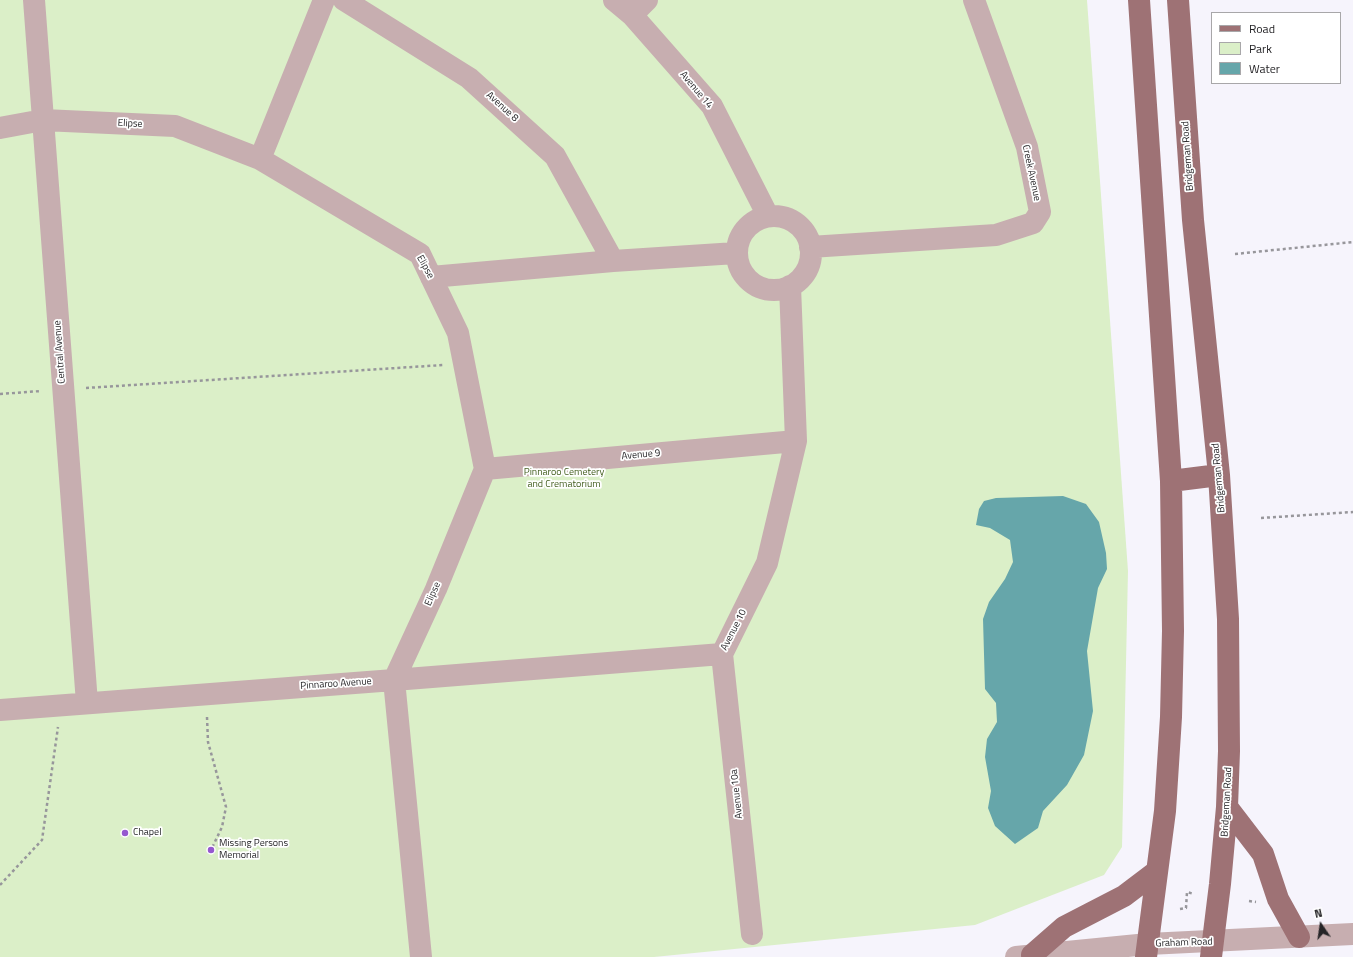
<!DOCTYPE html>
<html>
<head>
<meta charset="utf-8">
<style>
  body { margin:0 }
  #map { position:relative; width:1353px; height:957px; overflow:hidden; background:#f6f4fc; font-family:"Titillium Web",sans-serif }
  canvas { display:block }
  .legend { position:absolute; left:1211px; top:12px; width:130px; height:72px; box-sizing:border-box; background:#fff; border:1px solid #a8a7a9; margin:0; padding:5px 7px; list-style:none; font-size:12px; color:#252427 }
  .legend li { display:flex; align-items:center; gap:8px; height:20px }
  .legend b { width:20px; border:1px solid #a8a7a9 }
  .north { position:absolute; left:1301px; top:905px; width:40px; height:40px; -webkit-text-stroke:3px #fff; paint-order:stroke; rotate:347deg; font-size:11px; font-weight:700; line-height:16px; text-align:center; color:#252427 }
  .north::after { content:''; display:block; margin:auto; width:14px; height:18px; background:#252427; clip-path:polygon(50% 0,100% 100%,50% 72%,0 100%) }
</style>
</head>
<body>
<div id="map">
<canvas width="1353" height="957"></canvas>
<ul class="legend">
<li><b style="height:5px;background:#9e7275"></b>Road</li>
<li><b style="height:11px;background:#dbefc8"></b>Park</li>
<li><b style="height:11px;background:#66a6aa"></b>Water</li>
</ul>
<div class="north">N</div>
</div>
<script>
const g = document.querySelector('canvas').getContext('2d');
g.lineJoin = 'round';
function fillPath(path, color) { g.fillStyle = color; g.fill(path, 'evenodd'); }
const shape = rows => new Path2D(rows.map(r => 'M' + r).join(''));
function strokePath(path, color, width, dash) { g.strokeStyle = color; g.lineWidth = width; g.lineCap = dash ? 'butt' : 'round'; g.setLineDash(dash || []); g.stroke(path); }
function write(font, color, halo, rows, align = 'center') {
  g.font = font + ' "Titillium Web",sans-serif'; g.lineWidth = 3.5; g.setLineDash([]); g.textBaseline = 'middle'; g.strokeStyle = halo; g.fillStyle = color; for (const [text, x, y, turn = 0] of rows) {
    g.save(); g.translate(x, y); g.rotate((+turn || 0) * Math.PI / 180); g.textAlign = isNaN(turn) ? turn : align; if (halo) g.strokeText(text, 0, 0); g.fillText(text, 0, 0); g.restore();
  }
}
fillPath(shape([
  [0,0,1087,0,1128,571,1122,847,1104,875,975,925,654,957,0,957]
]), '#dbefc8');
fillPath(shape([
  [1063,496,1086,504,1099,522,1106,553,1107,569,1098,588,1087,651,1093,711,1084,755,1067,785,1043,811,1038,828,1015,844,995,826,988,808,991,791,985,757,987,739,997,722,996,703,985,689,983,619,989,602,1005,579,1013,562,1010,540,990,528,976,525,979,509,984,501,996,498]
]), '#66a6aa');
strokePath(shape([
  [1235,254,1353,242],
  [86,388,443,365],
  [0,394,41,391],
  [1261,518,1353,512],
  [207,717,208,742,226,807,222,827,211,850],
  [0,885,42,840,58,727],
  [1249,901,1256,902],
  [1180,909,1186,908,1187,892,1194,894]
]), '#97969b', 2.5, [3, 3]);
strokePath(shape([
  [34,0,87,703],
  [344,0,469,78,555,156,613,261],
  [614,0,632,15,712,106,768,216],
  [632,15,647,0],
  [0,128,43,120,175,126,260,159,420,254,458,333,485,469,436,589,394,680,722,654,767,563,796,441,790,286],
  [260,159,324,0],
  '737 253a37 37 0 1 1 74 0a37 37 0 1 1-74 0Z',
  [810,247,996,235,1033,223,1040,212,1027,147,974,0],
  [431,277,613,261,736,253],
  [485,469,796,441],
  [722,654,752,934],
  [0,710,394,680,421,957],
  [1016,957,1148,944,1353,934]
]), '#c7aeb0', 22);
strokePath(shape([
  [1139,0,1171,481,1173,631,1171,717,1165,811,1146,957],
  [1178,0,1193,220,1219,475,1228,619,1229,751,1227,807,1220,884,1211,957],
  [1171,481,1219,475],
  [1227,807,1263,854,1278,899,1299,937],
  [1032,955,1064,927,1124,896,1157,871]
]), '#9e7275', 22);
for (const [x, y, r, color] of [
  [125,833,4,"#9558cf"],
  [211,850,4,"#9558cf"]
]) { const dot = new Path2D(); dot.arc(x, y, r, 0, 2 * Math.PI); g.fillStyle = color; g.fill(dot); strokePath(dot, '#fff', 1.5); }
write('10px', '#252427', '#fff', [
  ["Avenue 14",696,90,50],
  ["Avenue 8",502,107,42],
  ["Elipse",130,124,3],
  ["Bridgeman Road",1188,156,-94],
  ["Creek Avenue",1031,173,78],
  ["Elipse",425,267,61],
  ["Central Avenue",60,352,-94],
  ["Avenue 9",641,455,-5],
  ["Bridgeman Road",1219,478,-95],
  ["Elipse",433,594,-66],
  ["Avenue 10",734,630,-63],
  ["Pinnaroo Avenue",336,684,-4],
  ["Avenue 10a",737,794,-96],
  ["Bridgeman Road",1227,802,-87],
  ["Graham Road",1184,943,-2]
]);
write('10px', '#445f20', '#fff', [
  ["Pinnaroo Cemetery",564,473],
  ["and Crematorium",564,485]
]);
write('10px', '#252427', '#fff', [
  ["Chapel",133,833],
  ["Missing Persons",219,844],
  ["Memorial",219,856]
], 'left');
</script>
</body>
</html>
